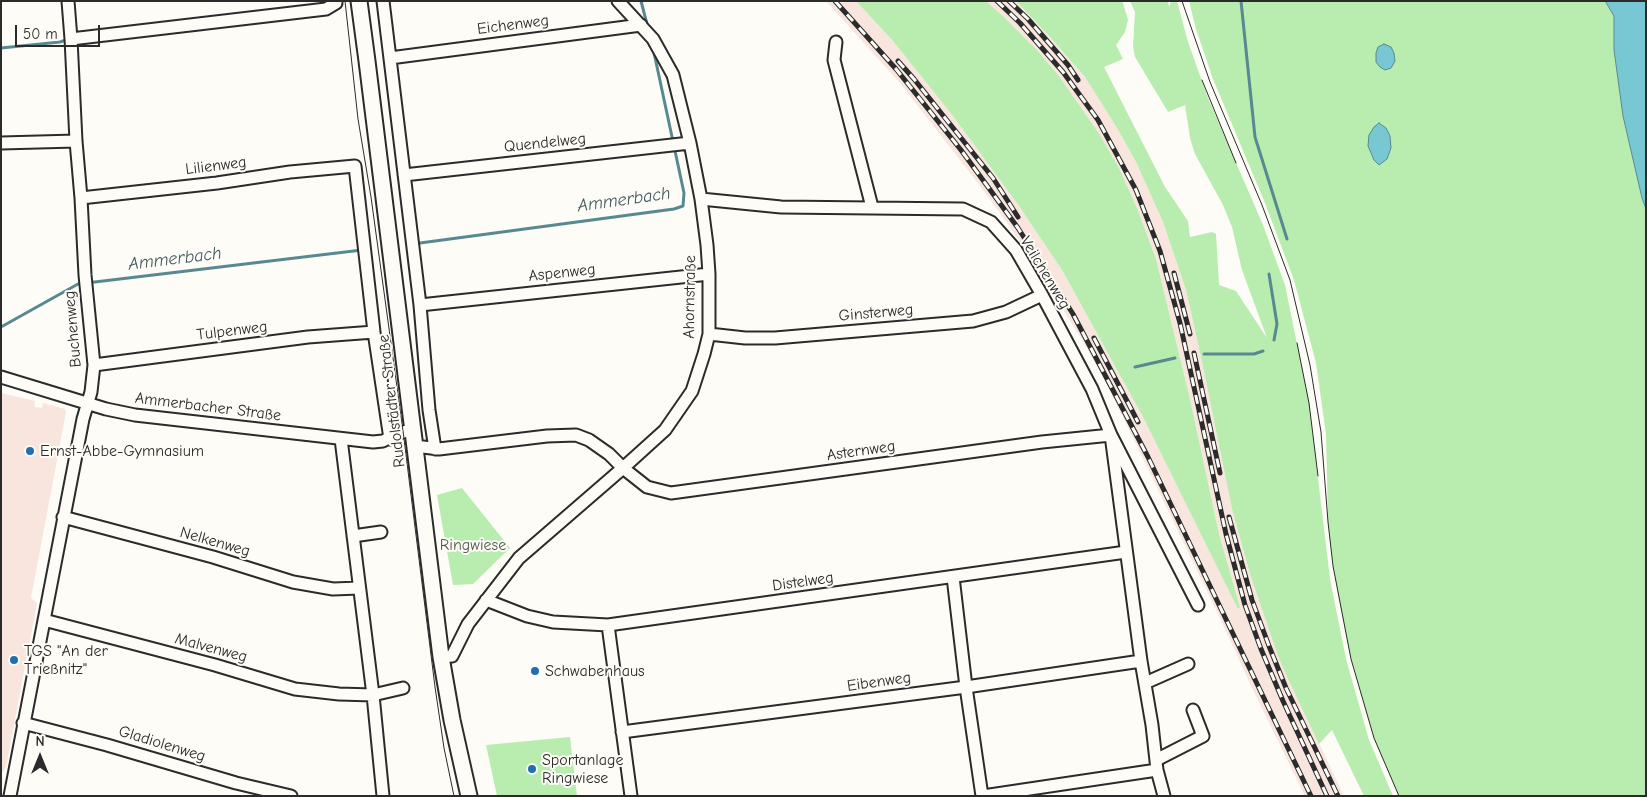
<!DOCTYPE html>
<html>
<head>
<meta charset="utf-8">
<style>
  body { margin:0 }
  #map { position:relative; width:1647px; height:797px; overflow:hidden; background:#fdfcf7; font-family:"Comic Neue",sans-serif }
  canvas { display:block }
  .frame { position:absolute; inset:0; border:2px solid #2b2b2b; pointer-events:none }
  .north { position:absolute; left:15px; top:732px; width:50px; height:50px; -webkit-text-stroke:4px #fdfcf7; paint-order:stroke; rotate:0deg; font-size:14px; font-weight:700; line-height:20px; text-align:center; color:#2b2b2b }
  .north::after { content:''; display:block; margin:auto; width:18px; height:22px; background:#2b2b2b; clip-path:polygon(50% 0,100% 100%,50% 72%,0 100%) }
  .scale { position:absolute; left:15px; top:25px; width:85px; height:22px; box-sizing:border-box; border:2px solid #2b2b2b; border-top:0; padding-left:6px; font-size:15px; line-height:18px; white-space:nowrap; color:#2b2b2b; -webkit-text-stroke:4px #fdfcf7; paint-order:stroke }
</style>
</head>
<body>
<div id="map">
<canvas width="1647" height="797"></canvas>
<div class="frame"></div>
<div class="north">N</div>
<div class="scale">50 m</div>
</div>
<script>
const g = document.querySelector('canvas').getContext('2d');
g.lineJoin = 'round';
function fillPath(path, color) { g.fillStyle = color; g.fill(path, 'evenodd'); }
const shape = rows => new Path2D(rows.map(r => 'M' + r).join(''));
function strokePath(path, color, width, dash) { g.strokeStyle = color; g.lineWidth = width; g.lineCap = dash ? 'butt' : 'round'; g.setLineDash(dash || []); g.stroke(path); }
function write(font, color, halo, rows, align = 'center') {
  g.font = font + ' "Comic Neue",sans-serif'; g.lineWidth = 4; g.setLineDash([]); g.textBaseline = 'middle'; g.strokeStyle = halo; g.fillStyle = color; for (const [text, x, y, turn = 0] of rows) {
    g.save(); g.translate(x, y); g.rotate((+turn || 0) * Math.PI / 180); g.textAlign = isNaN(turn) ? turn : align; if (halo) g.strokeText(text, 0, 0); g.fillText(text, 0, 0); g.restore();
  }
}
fillPath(shape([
  [826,1,856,1,893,41,953,116,1019,206,1062,270,1143,417,1238,608,1240,607,1219,534,1190,399,1156,259,1137,208,1119,168,1100,135,1059,76,1036,49,1005,18,986,1,1016,1,1050,37,1085,77,1117,128,1136,162,1163,222,1186,290,1201,357,1232,509,1250,574,1278,656,1344,796,1305,796,1253,690,1220,618,1122,415,1104,378,1081,338,1013,231,981,187,900,83],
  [1,393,35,401,34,407,42,408,43,403,65,409,66,412,31,598,37,603,6,767,1,774]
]), '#f7e5de');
fillPath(shape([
  [856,1,986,1,1005,18,1036,49,1059,76,1100,135,1119,168,1137,208,1156,259,1190,399,1219,534,1240,607,1238,609,1143,417,1062,270,1019,206,953,116,893,41],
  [1016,1,1121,1,1123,3,1128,20,1125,32,1116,45,1123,59,1104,67,1165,187,1188,221,1190,237,1212,232,1216,234,1219,285,1236,291,1267,338,1242,270,1232,227,1223,205,1195,154,1190,138,1185,105,1168,112,1135,57,1133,46,1135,12,1130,1,1168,1,1169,7,1171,1,1177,1,1188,42,1208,98,1263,225,1285,285,1309,403,1330,579,1346,659,1369,740,1393,796,1364,796,1332,730,1319,744,1290,683,1278,656,1250,574,1232,509,1201,357,1186,290,1163,222,1136,162,1117,128,1085,77,1050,37],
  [1189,1,1604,1,1614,16,1614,50,1623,116,1642,198,1646,209,1646,796,1399,796,1374,738,1351,659,1341,610,1333,566,1328,522,1326,434,1316,363,1294,280,1265,203,1213,79,1196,29],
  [462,488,510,548,473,584,453,585,437,495],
  [570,737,577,796,497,796,486,745]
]), '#b8edaf');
const water = shape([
  [1605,1,1646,1,1646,209,1642,198,1623,116,1614,50,1614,16,1605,1],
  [1384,44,1391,47,1394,53,1395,61,1391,68,1385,70,1380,67,1376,62,1376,53,1378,47,1384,44],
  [1379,123,1386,128,1390,136,1391,148,1387,159,1379,165,1374,160,1368,146,1369,135,1374,127,1379,123]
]);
fillPath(water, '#78c8d3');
strokePath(water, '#598990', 1);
strokePath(shape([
  [641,1,648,28],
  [1241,1,1255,137,1287,239],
  [1,48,60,42,66,40],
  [420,243,674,209,683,206,684,193,653,48],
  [1269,274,1277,324,1274,340],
  [1,327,78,284,362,250],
  [1204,354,1254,354,1263,351],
  [1135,367,1175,358]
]), '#598990', 3);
const minor = shape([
  [383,1,420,305,429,410,435,449],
  [71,39,326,9,336,3,336,1],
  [836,42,834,60,872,207],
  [390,58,641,25],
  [1,143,76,141],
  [404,175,690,143],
  [81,198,217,183,290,172,355,166,374,332,390,439],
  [701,199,781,207,963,209,991,222,1016,250,1042,295,1092,389,1111,435,1198,605],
  [420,305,709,274],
  [709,334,745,338,775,338,973,321,1006,312,1042,295],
  [94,365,308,337,374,332],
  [1,377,106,409,135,415,373,442,383,441,398,433,413,430],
  [341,439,373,695,383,796],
  [415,446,439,449,547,436,576,435,589,440,609,454,623,468,647,487,671,493,1042,442,1111,435,1141,661,1152,725,1157,770,1164,796],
  [63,517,213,557,293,582,333,589,359,588],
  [353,536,381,532],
  [953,577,966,687,982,796],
  [486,600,527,616,553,622,608,625,1126,552],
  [44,620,215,665,295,689,339,694,373,695,403,688],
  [608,625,631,796],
  [441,657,452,656,468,624,519,558,623,468,665,430,692,391,704,354,709,334,709,274,707,245,701,199,690,143,673,75,653,39,618,1],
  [1145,683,1188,664],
  [23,723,107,745,236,783,291,796],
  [622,732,966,687,1141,661],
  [1156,760,1203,736,1193,710],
  [10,796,83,419,91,392,94,365,85,275,81,198,76,141,71,39,68,1],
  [983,796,1157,770]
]);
const secondary = shape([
  [359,1,367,61,441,657,452,720,469,796]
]);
strokePath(minor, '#2b2b2b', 15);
strokePath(secondary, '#2b2b2b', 19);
strokePath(minor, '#fdfcf7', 11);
strokePath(secondary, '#fdfcf7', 15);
strokePath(shape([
  [345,1,358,119,371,197,403,431,435,687,444,748,454,796],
  [1182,1,1210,82,1262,205,1290,280,1310,365,1321,432,1328,522,1333,566,1351,659,1374,738,1399,796],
  [1202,80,1236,163],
  [1297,343,1309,403,1318,476]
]), '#2b2b2b', 1);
const rail = shape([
  [835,1,896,69,961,150,1018,228,1073,314,1148,457,1311,796],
  [997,1,1020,23,1063,72,1098,120,1136,190,1160,251,1180,323,1226,534,1245,605,1261,649,1283,701,1327,796],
  [1009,1,1028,19,1068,65,1078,80],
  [898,61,914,79,993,178,1018,217],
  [1174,273,1190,334],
  [1094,338,1138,422],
  [1194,353,1220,473],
  [1229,517,1252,600,1269,646,1286,688,1338,796]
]);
strokePath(rail, '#2b2b2b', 5);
strokePath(rail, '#fdfcf7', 3, [9]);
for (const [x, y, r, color] of [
  [30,451,5,"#1f6fb2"],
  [14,660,5,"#1f6fb2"],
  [535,671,5,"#1f6fb2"],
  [532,769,5,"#1f6fb2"]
]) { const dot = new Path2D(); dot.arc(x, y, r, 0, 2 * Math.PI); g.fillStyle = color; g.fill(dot); strokePath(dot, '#fdfcf7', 2); }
write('16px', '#2b2b2b', '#fdfcf7', [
  ["Eichenweg",513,25,-7],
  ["Quendelweg",545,143,-6],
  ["Lilienweg",216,166,-7],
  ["Aspenweg",562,273,-6],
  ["Veilchenweg",1045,273,59],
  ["Ahornstraße",690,297,-89],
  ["Ginsterweg",876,313,-5],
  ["Buchenweg",73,329,-95],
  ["Tulpenweg",232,331,-7],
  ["Rudolstädter Straße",392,401,-97],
  ["Ammerbacher Straße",208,407,7],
  ["Asternweg",861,451,-8],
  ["Nelkenweg",215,542,16],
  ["Distelweg",803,582,-8],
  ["Malvenweg",211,648,15],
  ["Eibenweg",879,682,-8],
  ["Gladiolenweg",162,744,17]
]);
write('16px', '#2b2b2b', '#fdfcf7', [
  ["Ernst-Abbe-Gymnasium",40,451],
  ["TGS \"An der",24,651],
  ["Trießnitz\"",24,669],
  ["Schwabenhaus",545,671],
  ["Sportanlage",542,760],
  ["Ringwiese",542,778]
], 'left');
write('16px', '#4e5c4c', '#fdfcf7', [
  ["Ringwiese",473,545]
]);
write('italic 18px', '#425a5d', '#fdfcf7', [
  ["Ammerbach",624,200,-8],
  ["Ammerbach",175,259,-7]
]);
</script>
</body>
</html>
